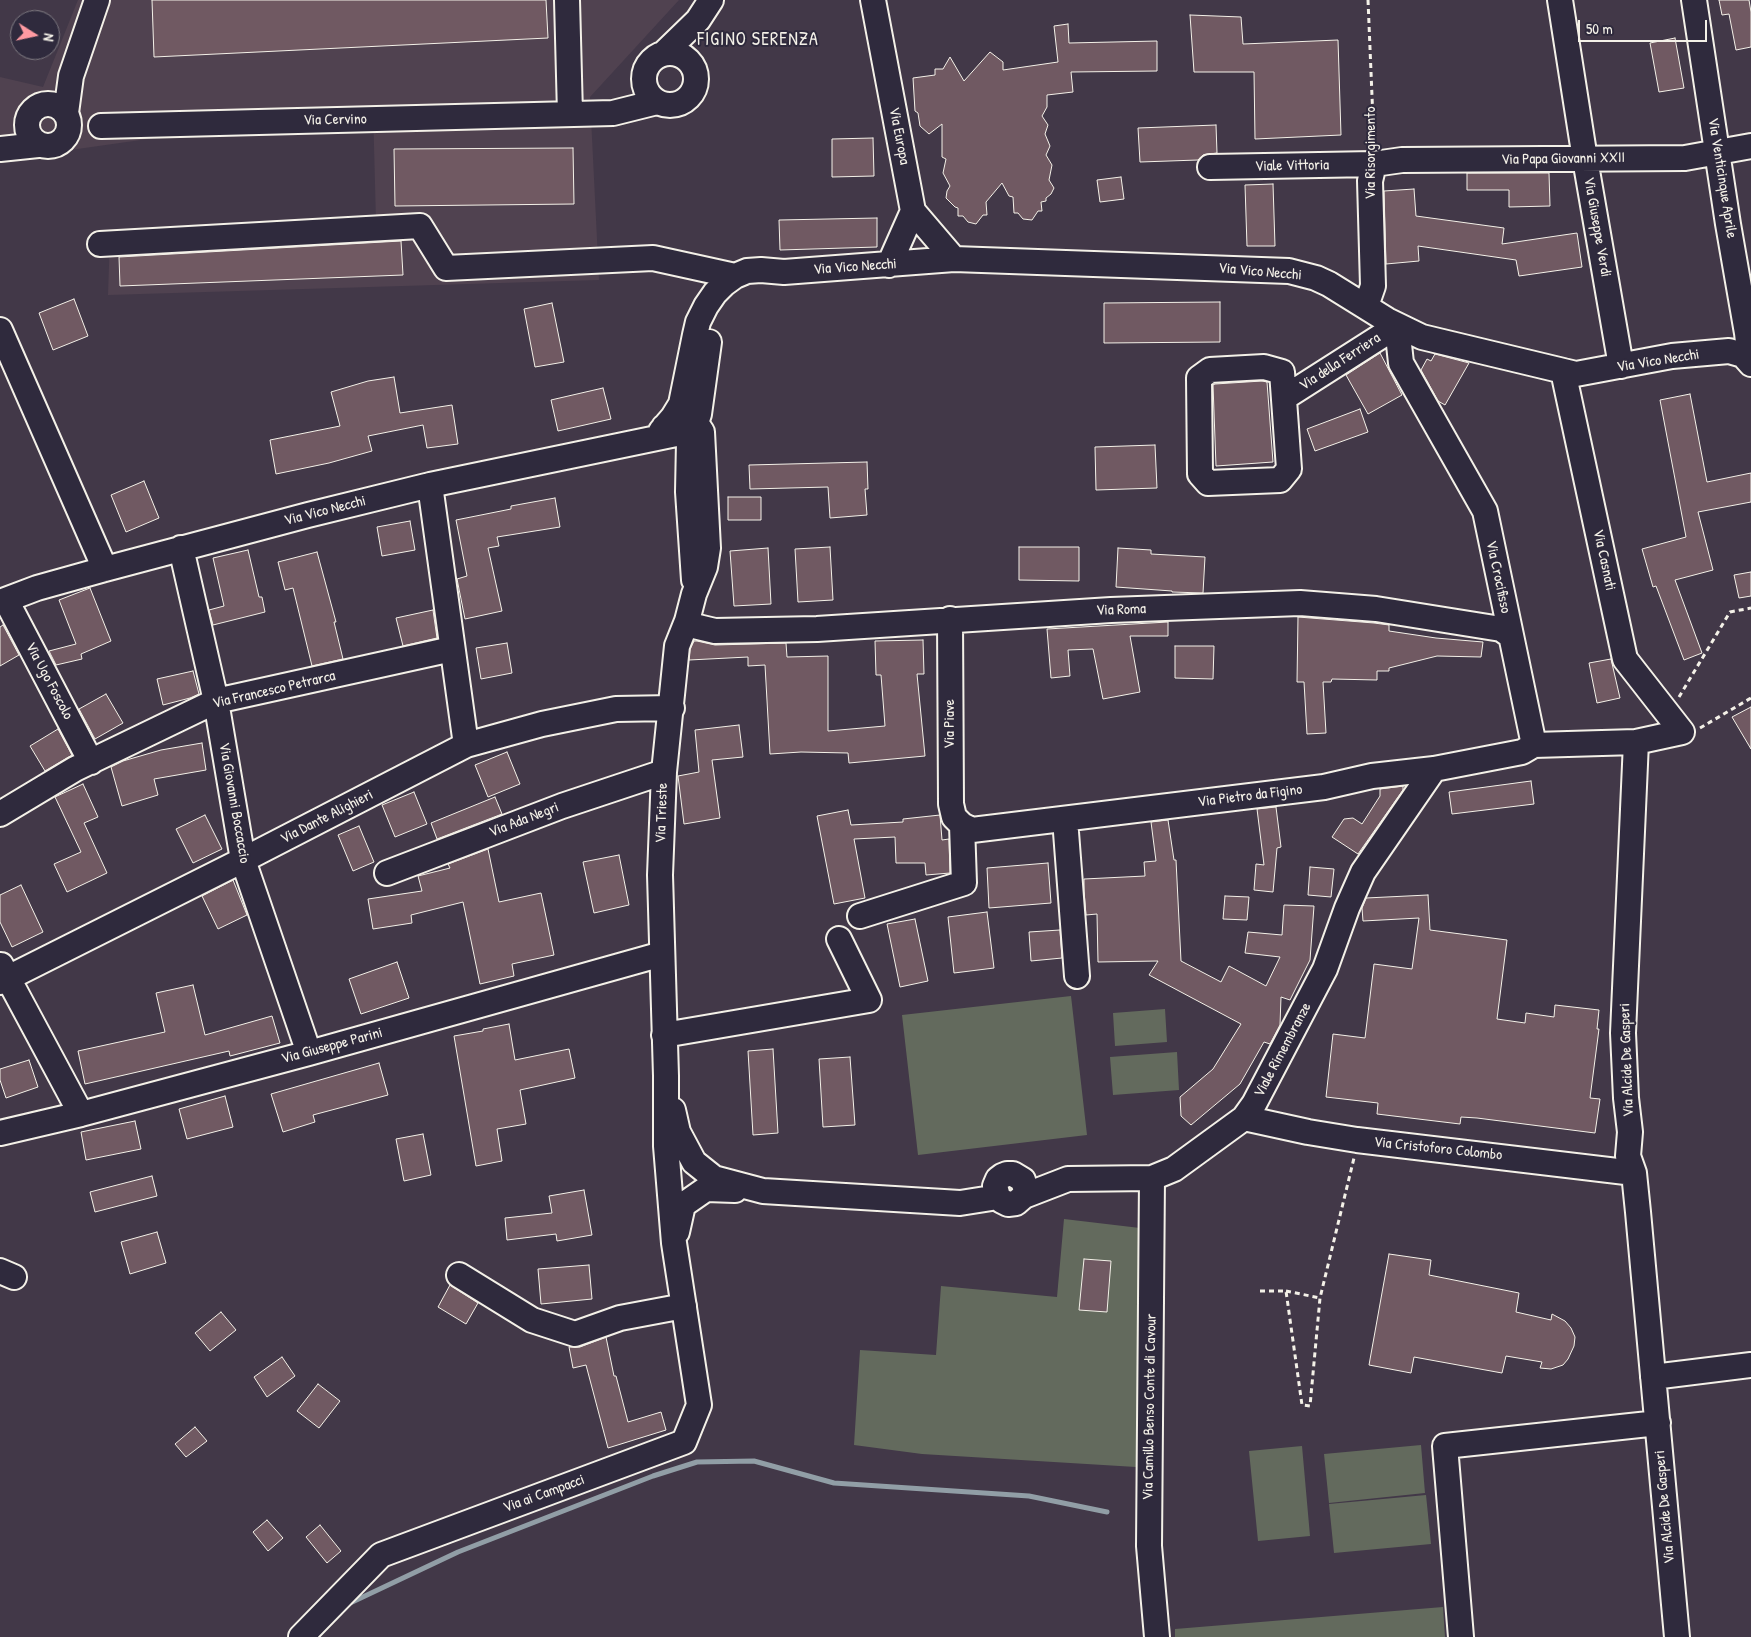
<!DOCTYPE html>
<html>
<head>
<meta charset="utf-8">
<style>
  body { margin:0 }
  #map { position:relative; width:1751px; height:1637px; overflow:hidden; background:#423848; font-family:"Patrick Hand",sans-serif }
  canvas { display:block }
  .north { position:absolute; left:10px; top:10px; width:50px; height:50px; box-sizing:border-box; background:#2f2a3d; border:1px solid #7e7a81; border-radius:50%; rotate:100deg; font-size:14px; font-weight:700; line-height:20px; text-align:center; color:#f4f1e8 }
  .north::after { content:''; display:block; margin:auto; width:18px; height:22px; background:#ff9aa2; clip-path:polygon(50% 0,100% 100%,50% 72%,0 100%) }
  .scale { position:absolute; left:1578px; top:20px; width:129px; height:22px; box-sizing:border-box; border:2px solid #f4f1e8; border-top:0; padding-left:6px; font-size:15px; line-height:18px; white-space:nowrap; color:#f4f1e8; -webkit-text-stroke:4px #2f2a3d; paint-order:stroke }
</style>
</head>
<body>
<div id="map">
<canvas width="1751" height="1637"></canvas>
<div class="north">N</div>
<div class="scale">50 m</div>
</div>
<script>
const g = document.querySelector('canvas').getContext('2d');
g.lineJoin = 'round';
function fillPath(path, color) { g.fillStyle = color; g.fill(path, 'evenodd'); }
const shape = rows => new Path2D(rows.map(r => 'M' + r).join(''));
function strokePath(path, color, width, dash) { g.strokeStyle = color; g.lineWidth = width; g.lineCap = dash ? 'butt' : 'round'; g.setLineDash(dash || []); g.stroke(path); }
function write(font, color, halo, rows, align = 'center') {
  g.font = font + ' "Patrick Hand",sans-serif'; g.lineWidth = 4; g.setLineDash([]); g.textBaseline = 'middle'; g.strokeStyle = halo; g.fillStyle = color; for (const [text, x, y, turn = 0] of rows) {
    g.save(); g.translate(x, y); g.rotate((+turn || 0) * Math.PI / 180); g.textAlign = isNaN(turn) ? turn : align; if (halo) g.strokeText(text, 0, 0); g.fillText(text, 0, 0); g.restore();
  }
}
fillPath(shape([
  [78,0,679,0,590,97,599,280,108,295,110,235,376,222,373,107,0,160,0,77,43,87]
]), '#504250');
fillPath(shape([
  [1071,996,1087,1135,918,1155,902,1015],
  [1165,1009,1167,1042,1115,1046,1113,1013],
  [1177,1052,1179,1090,1113,1095,1110,1057],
  [1064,1219,1140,1228,1136,1467,922,1454,854,1445,860,1350,936,1355,941,1286,1057,1297],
  [1421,1445,1425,1493,1329,1503,1324,1454],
  [1302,1446,1310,1536,1258,1541,1249,1451],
  [1426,1495,1431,1544,1334,1553,1329,1504],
  [1443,1607,1445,1637,1175,1637,1175,1629]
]), '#636a5d');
strokePath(shape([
  [348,1604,458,1552,653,1476,697,1462,754,1461,834,1483,1029,1496,1107,1512]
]), '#919ea6', 5);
const building = shape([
  [152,0,546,0,548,38,154,57,152,0],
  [1719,0,1749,0,1751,12,1751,47,1736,50,1729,14,1722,15,1719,0],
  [1190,15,1241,17,1243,44,1338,40,1341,135,1255,139,1254,72,1194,72,1190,15],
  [1068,24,1069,43,1157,41,1157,71,1071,72,1073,92,1047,95,1047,107,1042,116,1048,125,1045,134,1050,146,1046,155,1052,165,1049,180,1054,188,1051,194,1046,198,1046,201,1041,202,1042,211,1038,211,1032,220,1023,219,1018,213,1014,213,1013,197,1009,196,1002,183,986,202,987,215,983,215,976,224,968,222,963,216,958,216,958,208,955,207,946,198,947,191,950,186,943,173,946,159,942,157,942,124,929,134,920,126,918,113,915,111,913,78,935,75,935,69,943,69,950,57,964,81,990,52,1003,62,1003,70,1058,62,1054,26,1068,24],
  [1675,38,1684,88,1659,92,1650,43,1675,38],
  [1216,125,1217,153,1203,155,1198,160,1140,162,1138,128,1216,125],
  [873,138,874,176,832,177,832,139,873,138],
  [573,148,574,204,395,206,394,149,573,148],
  [1467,173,1549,173,1550,206,1509,207,1509,190,1467,190,1467,173],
  [1121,177,1124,199,1100,202,1097,180,1121,177],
  [1273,184,1275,246,1247,246,1245,185,1273,184],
  [1414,189,1416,216,1504,228,1502,244,1577,233,1582,267,1519,276,1516,260,1418,246,1419,261,1386,264,1384,191,1414,189],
  [877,218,877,247,780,250,779,220,877,218],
  [401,241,403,275,120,286,119,257,401,241],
  [74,299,88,336,53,350,39,313,74,299],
  [1220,302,1220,342,1104,343,1104,303,1220,302],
  [552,303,564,362,535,367,524,309,552,303],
  [1380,353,1402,395,1368,414,1346,375,1380,353],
  [1435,354,1469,363,1445,405,1438,401,1421,370,1427,359,1431,361,1435,354],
  [394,377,400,413,452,405,458,444,427,448,423,425,368,436,372,451,329,463,276,474,270,440,340,426,331,392,368,381,394,377],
  [1262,381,1267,382,1273,462,1216,466,1213,385,1215,384,1262,381],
  [603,388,611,419,558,431,551,400,603,388],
  [1690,394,1707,482,1751,473,1751,502,1698,512,1713,570,1675,580,1702,653,1684,660,1656,586,1653,587,1642,549,1686,537,1660,400,1690,394],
  [1360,409,1368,432,1315,451,1307,429,1360,409],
  [1155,445,1157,488,1096,490,1095,447,1155,445],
  [867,462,868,489,865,489,867,515,830,518,828,487,750,489,749,465,867,462],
  [144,481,159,518,126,532,111,495,144,481],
  [728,497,761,497,761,520,728,520,728,497],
  [555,498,560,527,497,537,499,546,488,548,502,611,465,619,457,579,467,576,456,520,511,509,511,506,555,498],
  [410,521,415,550,382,556,377,527,410,521],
  [830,547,833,600,798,602,795,549,830,547],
  [1019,547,1079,547,1079,581,1019,580,1019,547],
  [768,548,771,604,734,606,730,551,768,548],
  [1118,548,1151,550,1151,554,1205,557,1203,593,1172,592,1172,591,1116,587,1118,548],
  [248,550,259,597,262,597,265,612,213,625,209,610,224,606,213,558,248,550],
  [317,552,336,622,334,622,343,659,312,666,293,588,285,590,278,562,317,552],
  [1751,572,1751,596,1739,598,1734,575,1751,572],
  [90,588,111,641,81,654,82,659,56,665,49,651,76,644,59,600,90,588],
  [433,610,437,638,403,646,396,618,433,610],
  [1298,617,1374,623,1389,625,1389,631,1436,638,1483,642,1481,657,1437,656,1389,668,1389,671,1377,671,1377,680,1332,679,1331,682,1323,682,1326,733,1307,734,1304,682,1297,682,1298,617],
  [1168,622,1168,636,1130,636,1140,692,1103,699,1093,649,1068,650,1070,676,1051,678,1047,629,1168,622],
  [3,625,19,655,0,666,0,627,3,625],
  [923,640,924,674,917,674,925,756,849,763,848,753,801,752,770,754,765,665,748,666,748,657,689,660,690,649,694,641,697,641,715,645,786,643,787,657,828,656,828,731,885,726,881,675,876,675,875,641,923,640],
  [507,643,512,673,481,679,476,648,507,643],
  [1175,646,1214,646,1213,679,1175,678,1175,646],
  [1611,659,1620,698,1597,703,1589,663,1611,659],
  [193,671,199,694,190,698,163,705,157,679,193,671],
  [106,694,123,723,95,739,79,709,106,694],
  [1751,707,1751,749,1732,717,1751,707],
  [739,725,743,757,712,760,720,818,684,824,678,776,699,772,695,730,739,725],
  [58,729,72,755,45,771,30,746,58,729],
  [202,743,206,770,154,779,158,795,122,806,111,767,123,761,161,750,202,743],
  [507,752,520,784,488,797,475,765,507,752],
  [1531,781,1534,804,1452,814,1449,792,1531,781],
  [83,784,98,817,84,823,107,873,67,892,54,864,81,852,55,797,83,784],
  [1403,786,1403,790,1358,854,1332,837,1344,819,1353,818,1362,824,1380,796,1380,789,1403,786],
  [414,792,427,824,395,837,382,805,414,792],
  [495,797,502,814,437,839,431,823,495,797],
  [1276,807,1281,847,1277,848,1273,892,1254,890,1256,864,1264,865,1257,809,1276,807],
  [848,810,851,825,903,822,903,819,940,815,942,840,949,839,950,873,926,875,925,863,896,863,895,837,854,839,865,898,834,904,817,816,848,810],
  [205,815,222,849,193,863,176,829,205,815],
  [1168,820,1174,860,1176,860,1181,961,1221,982,1229,966,1266,986,1280,957,1245,953,1248,932,1282,935,1284,905,1314,906,1310,960,1290,1000,1281,997,1280,1025,1270,1044,1264,1042,1240,1084,1191,1125,1181,1116,1180,1097,1213,1069,1241,1024,1149,975,1158,961,1098,962,1097,914,1086,915,1084,891,1084,879,1145,876,1144,862,1156,861,1151,822,1168,820],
  [359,826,374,862,353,871,338,835,359,826],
  [488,849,499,902,541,893,554,955,512,964,514,976,480,984,463,902,411,915,412,923,373,929,368,899,422,891,418,876,450,868,448,864,488,849],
  [619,855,629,905,594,913,583,862,619,855],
  [1048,863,1051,903,989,908,987,868,1048,863],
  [1310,867,1334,869,1331,897,1308,895,1310,867],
  [233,880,247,915,218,929,202,896,233,880],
  [21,885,43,932,12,947,0,922,0,895,21,885],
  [1428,895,1430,930,1507,940,1497,1019,1525,1023,1526,1013,1554,1017,1555,1005,1599,1010,1597,1029,1599,1029,1590,1098,1600,1099,1595,1133,1477,1118,1461,1117,1460,1124,1377,1114,1378,1103,1326,1097,1333,1034,1365,1038,1374,964,1412,969,1419,918,1363,921,1362,908,1366,898,1428,895],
  [1225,896,1249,897,1247,920,1223,919,1225,896],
  [987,912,994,968,954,973,948,917,987,912],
  [915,919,928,981,900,987,887,924,915,919],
  [1060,930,1062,958,1031,961,1029,932,1060,930],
  [397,962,409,998,361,1014,349,979,397,962],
  [193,985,205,1035,272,1016,280,1043,230,1056,229,1051,85,1084,78,1051,165,1032,156,993,193,985],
  [509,1024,515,1060,569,1049,575,1078,520,1090,526,1124,497,1129,502,1161,476,1166,454,1036,483,1031,483,1029,509,1024],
  [773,1049,778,1133,753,1135,748,1051,773,1049],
  [850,1057,855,1125,823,1127,819,1059,850,1057],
  [29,1060,38,1087,6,1098,0,1080,0,1069,29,1060],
  [379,1063,388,1095,313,1115,315,1122,283,1132,271,1094,379,1063],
  [225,1096,233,1127,187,1139,179,1109,225,1096],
  [135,1121,141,1149,86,1160,81,1132,135,1121],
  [423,1134,431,1175,404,1181,396,1139,423,1134],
  [152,1176,157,1196,95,1212,90,1192,152,1176],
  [584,1190,592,1235,557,1241,556,1234,507,1240,505,1218,552,1213,549,1196,584,1190],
  [157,1232,166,1263,130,1274,121,1242,157,1232],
  [1389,1254,1431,1260,1429,1275,1519,1293,1516,1312,1551,1320,1552,1314,1565,1321,1571,1328,1575,1337,1574,1346,1568,1359,1563,1365,1551,1369,1540,1368,1542,1362,1506,1356,1502,1373,1414,1357,1411,1373,1369,1365,1389,1254],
  [1084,1259,1111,1261,1107,1312,1079,1310,1084,1259],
  [589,1265,592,1299,541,1304,538,1269,589,1265],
  [450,1285,478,1303,466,1324,438,1307,450,1285],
  [221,1312,236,1330,210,1351,195,1333,221,1312],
  [606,1337,614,1376,616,1376,628,1422,661,1412,666,1430,608,1448,586,1365,573,1368,569,1347,580,1347,606,1337],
  [282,1357,295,1376,267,1397,254,1377,282,1357],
  [318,1384,340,1401,319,1428,297,1411,318,1384],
  [195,1427,207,1441,186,1457,175,1444,195,1427],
  [267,1520,283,1538,268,1551,253,1532,267,1520],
  [320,1525,341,1551,327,1563,306,1537,320,1525]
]);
fillPath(building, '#705962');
strokePath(building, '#f4f1e8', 1);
const minor = shape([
  [567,0,570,114],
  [873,0,913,211,954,259],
  [1560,0,1585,159,1621,366],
  [1694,0,1728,224,1747,333,1748,342,1743,355],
  [665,52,698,20,711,0],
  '644 79a26 26 0 1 1 52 0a26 26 0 1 1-52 0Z',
  '27 125a21 21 0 1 1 42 0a21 21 0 1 1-42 0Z',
  [66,113,71,76,97,0],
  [101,126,613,113,657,102],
  [0,149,38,145],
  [1210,167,1374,164,1402,160,1685,158,1751,146],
  [100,244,420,226,446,268,653,258,735,276],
  [889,265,913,211],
  [1366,306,1373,286,1370,181,1374,164],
  [0,330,105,569],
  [1264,367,1282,372,1289,469,1280,480,1208,483,1200,474,1199,378,1210,370,1264,367],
  [1284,398,1397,326,1401,363,1485,511,1534,745,1636,742,1682,732,1625,659,1563,371],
  [661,431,673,417,681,404,695,335,698,322,706,306,715,293,724,284,735,276,747,271,761,270,784,272,954,259,1289,271,1316,278,1329,284,1387,320,1422,337,1576,374,1672,356,1729,351,1743,355,1751,364],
  [689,441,688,492,694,580],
  [430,485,466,745],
  [181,548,216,701,243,860,309,1053],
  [6,600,91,762],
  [0,602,37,588,105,569,308,515,430,485,681,433,689,429,696,423,699,414,709,342],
  [950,619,951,804,954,817,962,825,972,830,1324,787,1372,776,1434,769,1522,752,1534,745],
  [687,621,694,626,715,631,817,629,1111,610,1300,603,1376,609,1501,629,1511,636],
  [1636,742,1623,1033,1626,1098,1630,1132,1628,1156,1634,1173,1638,1212,1677,1637],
  [0,814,75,769,216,701,452,649],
  [1065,819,1077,976],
  [387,873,562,806,664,772],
  [860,916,964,883,962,825],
  [1,965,81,1114],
  [0,982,243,860,466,745,542,724,616,709,672,708],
  [664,1035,869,1000,839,939],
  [673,1110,678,1132,694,1162,714,1178,763,1191,960,1203,998,1197,1002,1201,1008,1204,1016,1203,1024,1196,1026,1191,1023,1180,1013,1174,1007,1174,1002,1176,998,1179,995,1186,998,1197],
  [1244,1118,1308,1132,1357,1140,1634,1173],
  [0,1133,81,1114,309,1053,662,954],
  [1152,1178,1149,1546,1157,1637],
  [1024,1196,1068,1179,1152,1178,1174,1169,1244,1118,1254,1104,1325,969,1347,908,1363,872,1434,769],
  [677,1232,683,1205,706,1189,735,1190],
  [0,1271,14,1277],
  [459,1275,532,1320,575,1334,620,1318,684,1306],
  [1653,1377,1751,1365],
  [301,1637,381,1555,684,1442,699,1405,674,1243,666,1146,666,1076,660,875,664,772,677,646,687,621,694,594,705,567,708,548,702,432,696,423,689,422,680,422,664,427],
  [1461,1637,1445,1446,1658,1423]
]);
strokePath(minor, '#f4f1e8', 28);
strokePath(shape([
  [1368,0,1374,144],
  [1679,697,1730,612,1751,608],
  [1700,728,1751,698],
  [1260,1291,1286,1291,1302,1405,1310,1406,1320,1298,1354,1158],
  [1286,1291,1320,1298]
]), '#f4f1e8', 3, [5, 4]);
strokePath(minor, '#2f2a3d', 24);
write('15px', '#f4f1e8', '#2f2a3d', [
  ["Via Cervino",335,120,-1],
  ["Via Europa",899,136,79],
  ["Via Risorgimento",1371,153,-90],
  ["Via Papa Giovanni XXII",1563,159,-1],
  ["Viale Vittoria",1292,166,-1],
  ["Via Venticinque Aprile",1722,178,81],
  ["Via Giuseppe Verdi",1597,227,80],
  ["Via Vico Necchi",855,267,-4],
  ["Via Vico Necchi",1260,272,5],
  ["Via Vico Necchi",1658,361,-9],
  ["Via della Ferriera",1340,362,-33],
  ["Via Vico Necchi",325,511,-14],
  ["Via Casnati",1604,560,78],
  ["Via Crocifisso",1498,577,78],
  ["Via Roma",1121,610,-2],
  ["Via Ugo Foscolo",49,681,62],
  ["Via Francesco Petrarca",274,690,-13],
  ["Via Piave",950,724,-90],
  ["Via Pietro da Figino",1250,796,-7],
  ["Via Giovanni Boccaccio",234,803,80],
  ["Via Trieste",662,813,-88],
  ["Via Dante Alighieri",327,817,-27],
  ["Via Ada Negri",524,820,-21],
  ["Via Giuseppe Parini",332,1046,-15],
  ["Viale Rimembranze",1283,1050,-62],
  ["Via Alcide De Gasperi",1627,1060,-92],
  ["Via Cristoforo Colombo",1438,1149,6],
  ["Via Camillo Benso Conte di Cavour",1150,1407,-89],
  ["Via ai Campacci",544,1494,-20],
  ["Via Alcide De Gasperi",1665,1507,-95]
]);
g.letterSpacing = '1px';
write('18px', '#f4f1e8', '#2f2a3d', [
  ["FIGINO SERENZA",758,40]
]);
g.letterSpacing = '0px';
</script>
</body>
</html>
